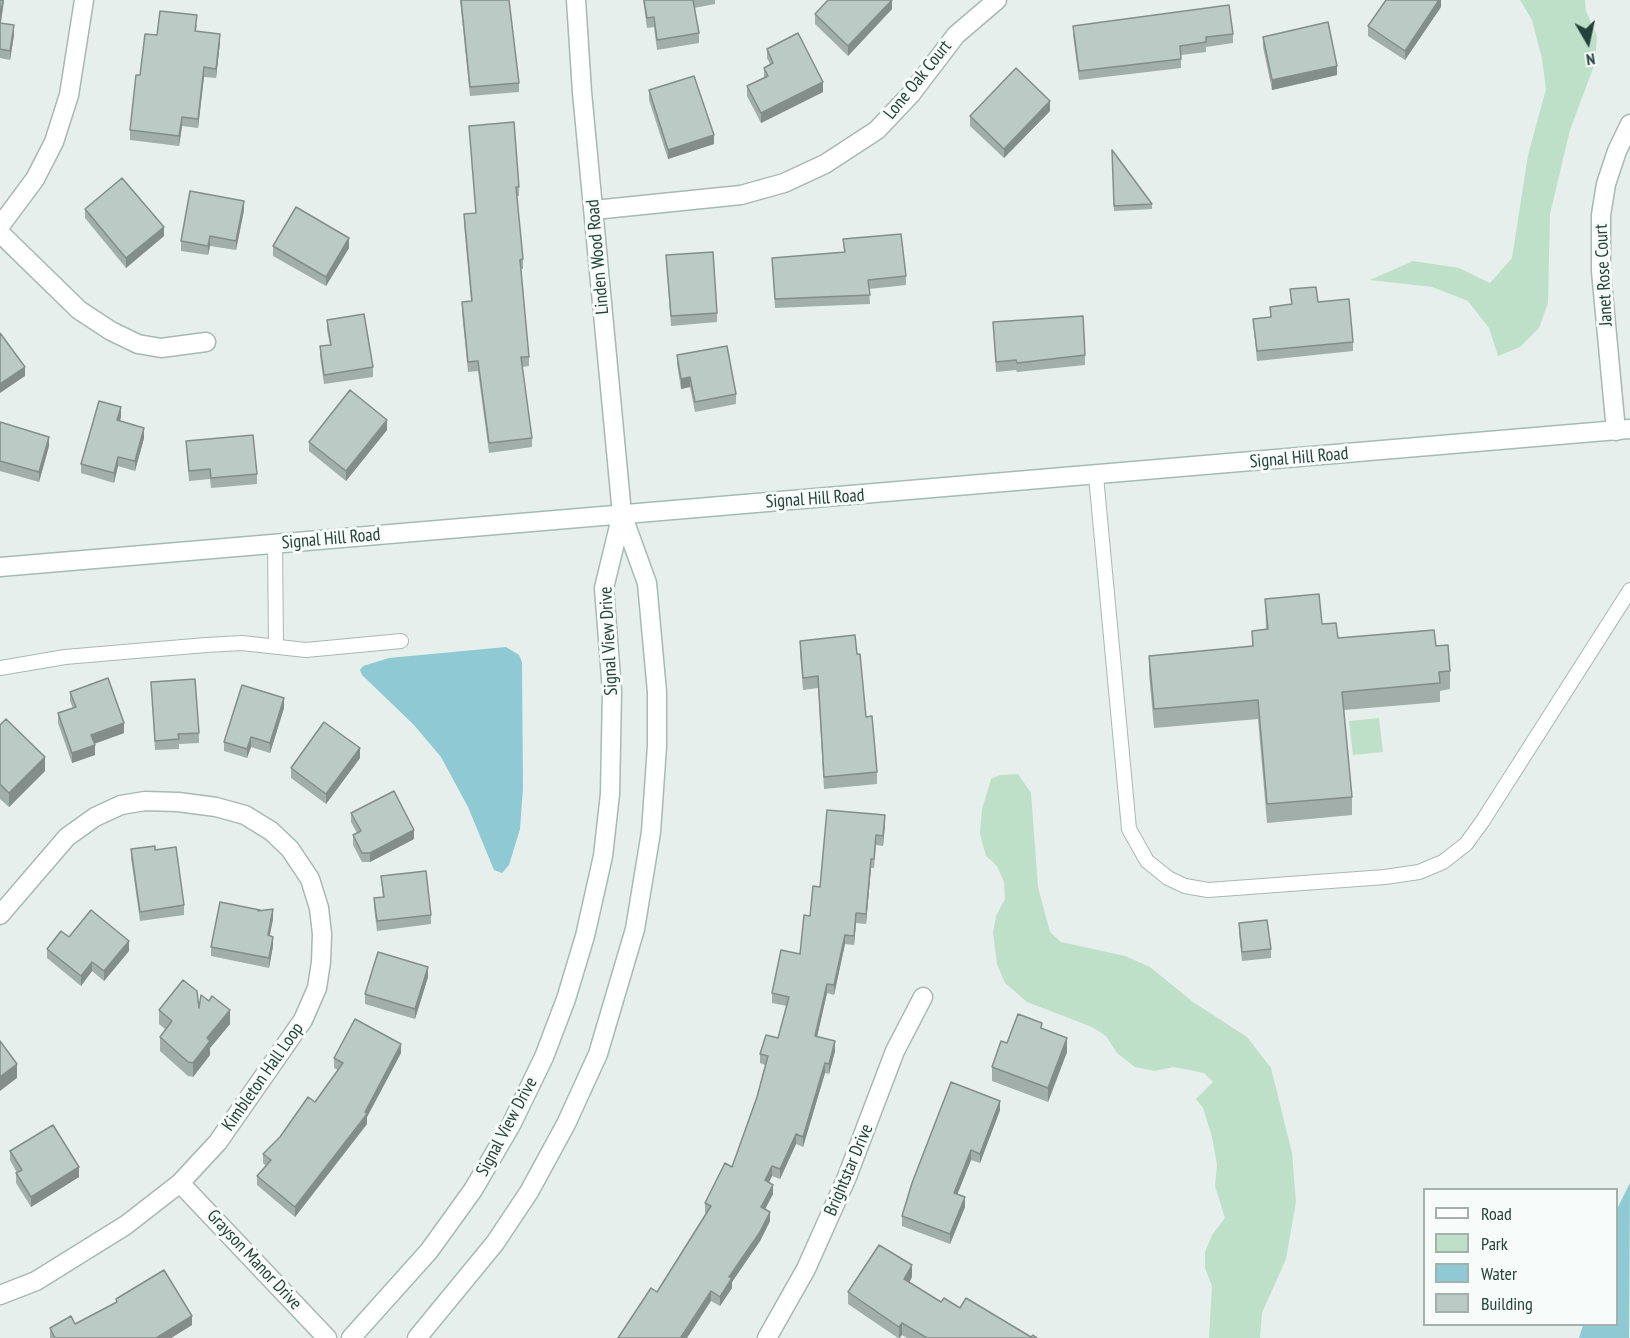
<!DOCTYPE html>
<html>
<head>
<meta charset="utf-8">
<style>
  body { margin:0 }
  #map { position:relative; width:1630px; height:1338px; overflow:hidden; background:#e6efeb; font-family:"PT Sans Narrow",sans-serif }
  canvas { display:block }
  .legend { position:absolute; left:1423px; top:1188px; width:195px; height:138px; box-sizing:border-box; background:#f7fbf9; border:2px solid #a3b1ad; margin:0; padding:8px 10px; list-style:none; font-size:18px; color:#24423a }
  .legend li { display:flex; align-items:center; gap:12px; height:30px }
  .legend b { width:30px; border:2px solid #a3b1ad }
  .north { position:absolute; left:1558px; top:12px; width:60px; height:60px; -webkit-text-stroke:4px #f7fbf9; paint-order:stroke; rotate:171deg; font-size:16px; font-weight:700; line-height:24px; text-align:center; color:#24423a }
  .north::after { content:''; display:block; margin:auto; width:21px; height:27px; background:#24423a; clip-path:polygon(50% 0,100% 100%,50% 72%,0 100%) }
</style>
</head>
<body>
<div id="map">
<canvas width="1630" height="1338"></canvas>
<ul class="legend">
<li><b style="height:8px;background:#fff"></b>Road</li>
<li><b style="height:16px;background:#bfe0c8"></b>Park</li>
<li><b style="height:16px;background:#8ec9d4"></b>Water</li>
<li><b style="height:16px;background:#bbcac4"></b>Building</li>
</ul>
<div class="north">N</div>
</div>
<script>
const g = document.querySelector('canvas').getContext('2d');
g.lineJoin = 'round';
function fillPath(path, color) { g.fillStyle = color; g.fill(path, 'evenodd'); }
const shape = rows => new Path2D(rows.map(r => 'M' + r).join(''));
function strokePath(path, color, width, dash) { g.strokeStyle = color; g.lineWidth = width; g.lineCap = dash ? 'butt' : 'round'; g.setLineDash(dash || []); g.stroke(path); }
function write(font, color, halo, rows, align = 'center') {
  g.font = font + ' "PT Sans Narrow",sans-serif'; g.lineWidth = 6; g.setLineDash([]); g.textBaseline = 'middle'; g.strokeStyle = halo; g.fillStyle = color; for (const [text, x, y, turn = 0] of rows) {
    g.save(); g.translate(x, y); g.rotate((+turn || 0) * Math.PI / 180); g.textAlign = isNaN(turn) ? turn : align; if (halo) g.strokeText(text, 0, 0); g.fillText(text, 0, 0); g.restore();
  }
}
fillPath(shape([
  [1520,0,1585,0,1586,11,1597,36,1595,63,1570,130,1550,214,1548,303,1539,328,1520,347,1498,356,1489,328,1468,301,1432,287,1370,280,1413,261,1459,268,1490,283,1512,258,1528,155,1546,89,1542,59,1532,20],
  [1379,718,1383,752,1353,755,1349,721],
  [1018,774,1031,793,1038,887,1050,932,1061,942,1125,956,1150,967,1193,1002,1247,1037,1271,1068,1292,1153,1296,1202,1286,1259,1262,1313,1260,1338,1209,1338,1212,1286,1205,1268,1205,1252,1212,1235,1225,1218,1215,1186,1217,1165,1212,1137,1203,1108,1196,1099,1213,1082,1204,1073,1190,1070,1173,1067,1155,1071,1135,1067,1117,1053,1106,1036,1092,1027,1027,1002,1005,983,997,964,993,933,996,916,1005,899,1004,882,997,866,986,856,980,834,982,809,991,779,1000,775]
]), '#bfe0c8');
fillPath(shape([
  [506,647,519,655,522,662,523,788,520,829,509,865,502,873,494,870,468,807,441,757,414,725,362,675,360,670,363,666,389,658],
  [1630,1183,1629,1338,1579,1338,1583,1325,1616,1324,1617,1209]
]), '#8ec9d4');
const service = shape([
  [1096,476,1129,829,1147,861,1168,878,1185,886,1208,890,1385,877,1419,872,1443,862,1466,844,1482,822,1630,590],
  [275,543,276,647],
  [0,668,65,657,206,645,242,643,306,650,401,641]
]);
const minor = shape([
  [576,0,582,92,622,514],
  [594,210,741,195,784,183,825,164,877,130,911,94,956,35,997,0],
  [0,226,35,179,54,142,69,95,84,0],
  [0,233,79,310,111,331,138,344,161,348,206,342],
  [1616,431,1601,271,1601,215,1606,184,1617,151,1630,124],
  [0,915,67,837,95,817,121,805,145,801,178,802,216,807,245,815,271,831,290,849,310,879,319,908,322,934,321,962,317,988,303,1020,218,1142,180,1183,126,1225,36,1281,0,1295],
  [180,1183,327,1338],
  [767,1338,806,1269,847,1177,895,1051,923,997]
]);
const secondary = shape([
  [0,567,1630,429],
  [351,1338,429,1251,473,1190,511,1125,544,1057,566,999,585,936,603,856,610,794,612,691,604,588,622,514],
  [417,1338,495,1243,529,1192,566,1124,598,1054,635,929,651,832,657,746,657,692,647,583,622,514]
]);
strokePath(service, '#a8b8b2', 16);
strokePath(minor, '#a8b8b2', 21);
strokePath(secondary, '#a4bbb3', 21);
strokePath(service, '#fff', 14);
strokePath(minor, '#fff', 18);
strokePath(secondary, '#fff', 18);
fillPath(shape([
  [0,0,4,0,1,23,14,35,10,60,0,58],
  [460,0,509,0,519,83,519,92,470,96],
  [643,0,715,0,715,4,694,8,699,33,699,43,657,50,654,27,647,28],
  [1441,0,1441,7,1405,60,1368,36,1368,26],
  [892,9,848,56,815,24,815,14],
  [197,25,196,31,220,43,216,78,204,77,198,128,182,126,179,146,130,140,130,130,140,75,157,35],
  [1073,26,1233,34,1233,43,1206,47,1206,52,1181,55,1181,68,1079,80,1073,35],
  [1263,37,1337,75,1272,90,1263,47],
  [767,49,823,92,761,123,747,96,747,86,764,78,764,68,770,64,767,58],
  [649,90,714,144,668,159,649,100],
  [1050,111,1004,158,970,126,970,116],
  [469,126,519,187,519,196,517,196,523,259,523,269,521,269,529,357,529,366,522,367,532,438,532,447,489,453,478,371,468,372,462,312,462,302,471,301,464,224,464,214,476,213],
  [1112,150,1152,204,1152,209,1114,211],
  [85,209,164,236,126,268,85,218],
  [244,210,236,250,210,246,208,255,181,251,181,241],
  [843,239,906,276,906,285,869,289,870,304,775,308,772,258,844,253],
  [273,246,349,248,326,286,273,256],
  [666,255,717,313,717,322,671,326],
  [1290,289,1318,302,1353,342,1353,351,1257,361,1253,319,1270,318,1270,307,1291,304],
  [327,320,373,367,373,377,324,384,320,356,320,346,330,345,327,330],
  [993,322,1085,355,1085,365,1017,372,1016,370,996,372],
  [677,355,736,394,736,404,695,412,690,387,681,389,677,364],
  [121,417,120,421,144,438,135,471,118,466,114,483,81,473,81,464],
  [0,422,49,446,39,482,0,471],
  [387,430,346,481,309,451,309,442],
  [186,441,257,474,257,484,211,488,210,479,189,481],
  [1265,599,1322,624,1338,638,1436,646,1450,671,1450,689,1440,691,1440,702,1344,710,1352,797,1352,815,1267,823,1258,719,1154,728,1149,674,1149,656,1252,646,1252,631,1266,629],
  [800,641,866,717,877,772,877,784,824,789,818,688,803,690,800,653],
  [151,682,199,733,199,743,179,744,179,749,155,750],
  [70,692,124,733,94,744,95,755,72,763,58,723,58,713,73,708,70,701],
  [284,708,270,753,251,747,247,758,224,751,224,742],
  [0,725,45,771,9,807,0,799],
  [360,758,326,804,291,778,291,768],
  [351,813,414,839,370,862,362,862,353,845,353,835,357,833,351,822],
  [885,824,883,846,876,845,874,868,871,868,866,924,856,923,854,945,845,944,834,995,827,993,817,1036,835,1051,829,1074,825,1073,803,1147,796,1144,780,1179,772,1176,769,1182,773,1194,765,1209,770,1221,760,1241,732,1282,732,1288,720,1306,711,1301,657,1292,706,1213,705,1213,705,1203,732,1167,757,1097,765,1065,760,1063,760,1054,778,1038,787,1006,772,1003,772,993,800,954,810,916,820,887],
  [131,849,155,850,184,905,184,915,140,921,131,858],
  [381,876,431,915,431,924,377,931,374,907,374,898,383,897],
  [260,911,273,919,269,936,273,946,269,968,211,956,211,947],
  [1239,923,1271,949,1271,958,1242,961,1239,933],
  [69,937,129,951,104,981,92,971,81,986,47,958,47,949],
  [428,977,415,1019,365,1004,365,994],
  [199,1008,230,1024,210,1048,210,1055,193,1077,188,1076,160,1051,160,1037,165,1029,159,1024,159,1010],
  [1042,1028,1067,1052,1048,1102,992,1081,992,1067,1007,1043],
  [401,1053,367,1117,367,1124,295,1217,257,1185,257,1176,266,1166,263,1163,263,1154,315,1102,338,1070,334,1068,334,1058],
  [1000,1110,980,1163,971,1160,957,1194,965,1207,950,1244,902,1226,902,1216],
  [10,1151,79,1177,31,1207,16,1183,16,1173,17,1173,10,1160],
  [912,1277,909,1283,941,1302,960,1308,1031,1337,1037,1338,907,1338,902,1335,900,1338,898,1338,848,1304,848,1292],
  [116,1299,192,1325,171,1338,50,1338,50,1328,75,1324,116,1302]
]), '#a1aea9');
fillPath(shape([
  [3,0,4,0,0,27,0,18],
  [892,0,892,9,848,56,848,46],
  [1439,0,1441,0,1441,7,1405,60,1405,51],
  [14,25,14,35,10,60,10,51],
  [220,34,220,43,216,78,216,69],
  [1337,66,1337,75,1272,90,1272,80],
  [204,67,204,77,198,128,198,119],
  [823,82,823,92,761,123,761,113],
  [1050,101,1050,111,1004,158,1004,149],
  [182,117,182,126,179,146,179,136],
  [714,135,714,144,668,159,668,150],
  [244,201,244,210,236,250,236,241],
  [164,227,164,236,126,268,126,258],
  [210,236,210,246,208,255,208,246],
  [349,238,349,248,326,286,326,277],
  [25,367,25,376,0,393,0,384],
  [690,377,690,387,681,389,681,379],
  [121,407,121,417,117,430,117,420],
  [387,420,387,430,346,481,346,471],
  [144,428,144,438,135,471,135,461],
  [49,437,49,446,39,482,39,472],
  [118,457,118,466,114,483,114,473],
  [284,698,284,708,270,753,270,743],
  [124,723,124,733,91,745,91,735],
  [251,737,251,747,247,758,247,749],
  [95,745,95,755,72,763,72,753],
  [360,748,360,758,326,804,326,794],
  [45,757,45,771,9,807,9,793],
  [885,815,885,824,883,846,883,836],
  [414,830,414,839,370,862,370,853],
  [871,859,871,868,866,924,866,914],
  [273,909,273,919,268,945,268,935],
  [856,913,856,923,854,945,854,936],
  [845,935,845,944,834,995,834,985],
  [273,937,273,946,269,968,269,958],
  [129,941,129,951,104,981,104,971],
  [92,962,92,971,81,986,81,976],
  [428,967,428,977,415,1019,415,1009],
  [827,984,827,993,815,1046,815,1036],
  [230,1010,230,1024,210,1048,210,1055,193,1077,193,1063,207,1038],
  [1067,1038,1067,1052,1048,1102,1048,1088],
  [835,1041,835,1051,829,1074,829,1064],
  [401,1044,401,1053,367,1117,367,1124,295,1217,295,1207,365,1112],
  [825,1063,825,1073,803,1147,803,1137],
  [17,1064,17,1078,0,1091,0,1077],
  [1000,1101,1000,1110,980,1163,980,1154],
  [796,1134,796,1144,780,1179,780,1169],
  [971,1150,971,1160,954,1203,954,1193],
  [772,1166,772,1176,765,1190,765,1180],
  [79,1167,79,1177,31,1207,31,1197],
  [773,1185,773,1194,761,1217,761,1207],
  [965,1197,965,1207,950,1244,950,1234],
  [770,1212,770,1221,760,1241,732,1282,732,1288,720,1306,720,1297,729,1277],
  [912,1265,912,1277,904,1292,904,1279],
  [711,1291,711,1301,687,1338,681,1338],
  [192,1316,192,1325,171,1338,156,1338],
  [902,1323,902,1335,899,1338,899,1327]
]), '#838d89');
const building = shape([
  [0,0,3,0,0,18,0,0],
  [461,0,509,0,519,83,470,87,461,0],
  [644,0,693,0,699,33,657,40,654,17,647,18,644,0],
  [828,0,892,0,848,46,815,14,828,0],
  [1386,0,1439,0,1405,51,1368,26,1386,0],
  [1229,5,1233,34,1206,37,1206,42,1180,46,1181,59,1079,71,1073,26,1229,5],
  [160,11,197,15,195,31,220,34,216,69,204,67,198,119,182,117,179,136,130,130,136,75,140,75,145,34,157,35,160,11],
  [1328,22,1337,66,1272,80,1263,37,1328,22],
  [0,23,14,25,10,51,0,49,0,23],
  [798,33,823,82,761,113,747,86,768,76,764,68,773,63,767,49,798,33],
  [1016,68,1050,101,1004,149,970,116,1016,68],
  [694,76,714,135,668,150,649,90,694,76],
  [514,122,519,187,516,187,523,259,520,260,529,357,521,357,532,438,489,443,478,361,468,362,462,302,472,301,464,214,476,213,469,126,514,122],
  [1112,150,1152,204,1114,206,1112,150],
  [122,178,164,227,126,258,85,209,122,178],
  [190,191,244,201,236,241,210,236,208,246,181,241,190,191],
  [296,207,349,238,326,277,273,246,296,207],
  [901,234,906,276,868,280,870,295,775,299,772,258,845,252,843,239,901,234],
  [713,252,717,313,671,316,666,255,713,252],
  [1316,287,1318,302,1349,299,1353,342,1257,351,1253,319,1271,317,1270,307,1292,304,1290,289,1316,287],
  [364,314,373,367,324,375,320,346,331,345,327,320,364,314],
  [1083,316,1085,355,1017,363,1016,360,996,362,993,322,1083,316],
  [0,333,25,367,0,384,0,333],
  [727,346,736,394,695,402,690,377,681,379,677,355,727,346],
  [350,390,387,420,346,471,309,442,350,390],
  [99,401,121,407,117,420,144,428,135,461,118,457,114,473,81,464,99,401],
  [0,422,49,437,39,472,0,461,0,422],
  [253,435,257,474,211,478,210,469,189,471,186,441,253,435],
  [1319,594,1322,624,1336,623,1338,638,1434,630,1436,646,1448,645,1450,671,1439,672,1440,683,1342,692,1352,797,1267,804,1258,700,1154,709,1149,656,1253,646,1252,631,1268,629,1265,599,1319,594],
  [855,635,857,654,860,654,866,717,872,716,877,772,824,777,818,676,803,678,800,641,855,635],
  [108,678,124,723,91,735,95,745,72,753,58,713,76,707,70,692,108,678],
  [195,679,199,733,178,734,179,739,155,741,151,682,195,679],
  [242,685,284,698,270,743,251,737,247,749,224,742,242,685],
  [6,719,45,757,9,793,0,784,0,725,6,719],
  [324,722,360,748,326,794,291,768,324,722],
  [394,791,414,830,370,853,362,853,353,835,361,831,351,813,394,791],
  [827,810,885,815,883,836,876,835,874,859,871,859,866,914,856,913,854,936,845,935,834,985,827,984,815,1036,835,1041,829,1064,825,1063,803,1137,796,1134,780,1169,772,1166,765,1180,773,1185,761,1207,770,1212,760,1232,729,1277,732,1278,720,1297,711,1291,681,1337,682,1338,618,1338,651,1288,657,1292,711,1206,705,1203,725,1163,732,1167,757,1097,768,1056,760,1054,766,1035,778,1038,789,997,772,993,781,950,800,954,804,915,810,916,813,886,820,887,827,810],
  [155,846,155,850,176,847,184,905,140,912,131,849,155,846],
  [426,871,431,915,377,921,374,898,384,897,381,876,426,871],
  [220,902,260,910,258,911,273,909,268,935,273,937,269,958,211,947,220,902],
  [91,910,129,941,104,971,92,962,81,976,47,949,61,931,69,937,91,910],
  [1267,920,1271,949,1242,952,1239,923,1267,920],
  [378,952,428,967,415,1009,365,994,378,952],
  [183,980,197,991,199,1008,201,995,209,1001,212,996,230,1010,207,1038,210,1041,193,1063,188,1062,160,1037,172,1021,159,1010,183,980],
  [1018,1014,1042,1023,1041,1028,1067,1038,1048,1088,992,1067,1001,1041,1007,1043,1018,1014],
  [355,1019,401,1044,365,1112,367,1114,295,1207,257,1176,271,1160,263,1154,280,1137,308,1097,315,1102,343,1063,334,1058,355,1019],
  [0,1041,17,1064,0,1077,0,1041],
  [951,1082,1000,1101,980,1154,971,1150,954,1193,965,1197,950,1234,902,1216,912,1183,951,1082],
  [53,1125,79,1167,31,1197,16,1173,22,1170,10,1151,53,1125],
  [879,1245,912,1265,904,1279,941,1302,944,1298,960,1308,966,1298,1031,1337,1033,1335,1037,1338,927,1338,902,1323,899,1327,848,1292,879,1245],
  [164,1270,192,1316,156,1338,55,1338,50,1328,71,1316,75,1324,117,1302,116,1299,164,1270]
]);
fillPath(building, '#bbcac4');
strokePath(building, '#838d89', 1.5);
write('18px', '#24423a', '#f7fbf9', [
  ["Lone Oak Court",918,80,-51],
  ["Linden Wood Road",598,257,-95],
  ["Janet Rose Court",1604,275,-93],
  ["Signal Hill Road",1299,458,-5],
  ["Signal Hill Road",815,499,-4],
  ["Signal Hill Road",331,539,-5],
  ["Signal View Drive",609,641,-93],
  ["Kimbleton Hall Loop",263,1077,-55],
  ["Signal View Drive",507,1127,-62],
  ["Brightstar Drive",849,1170,-67],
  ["Grayson Manor Drive",254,1260,47]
]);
</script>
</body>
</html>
